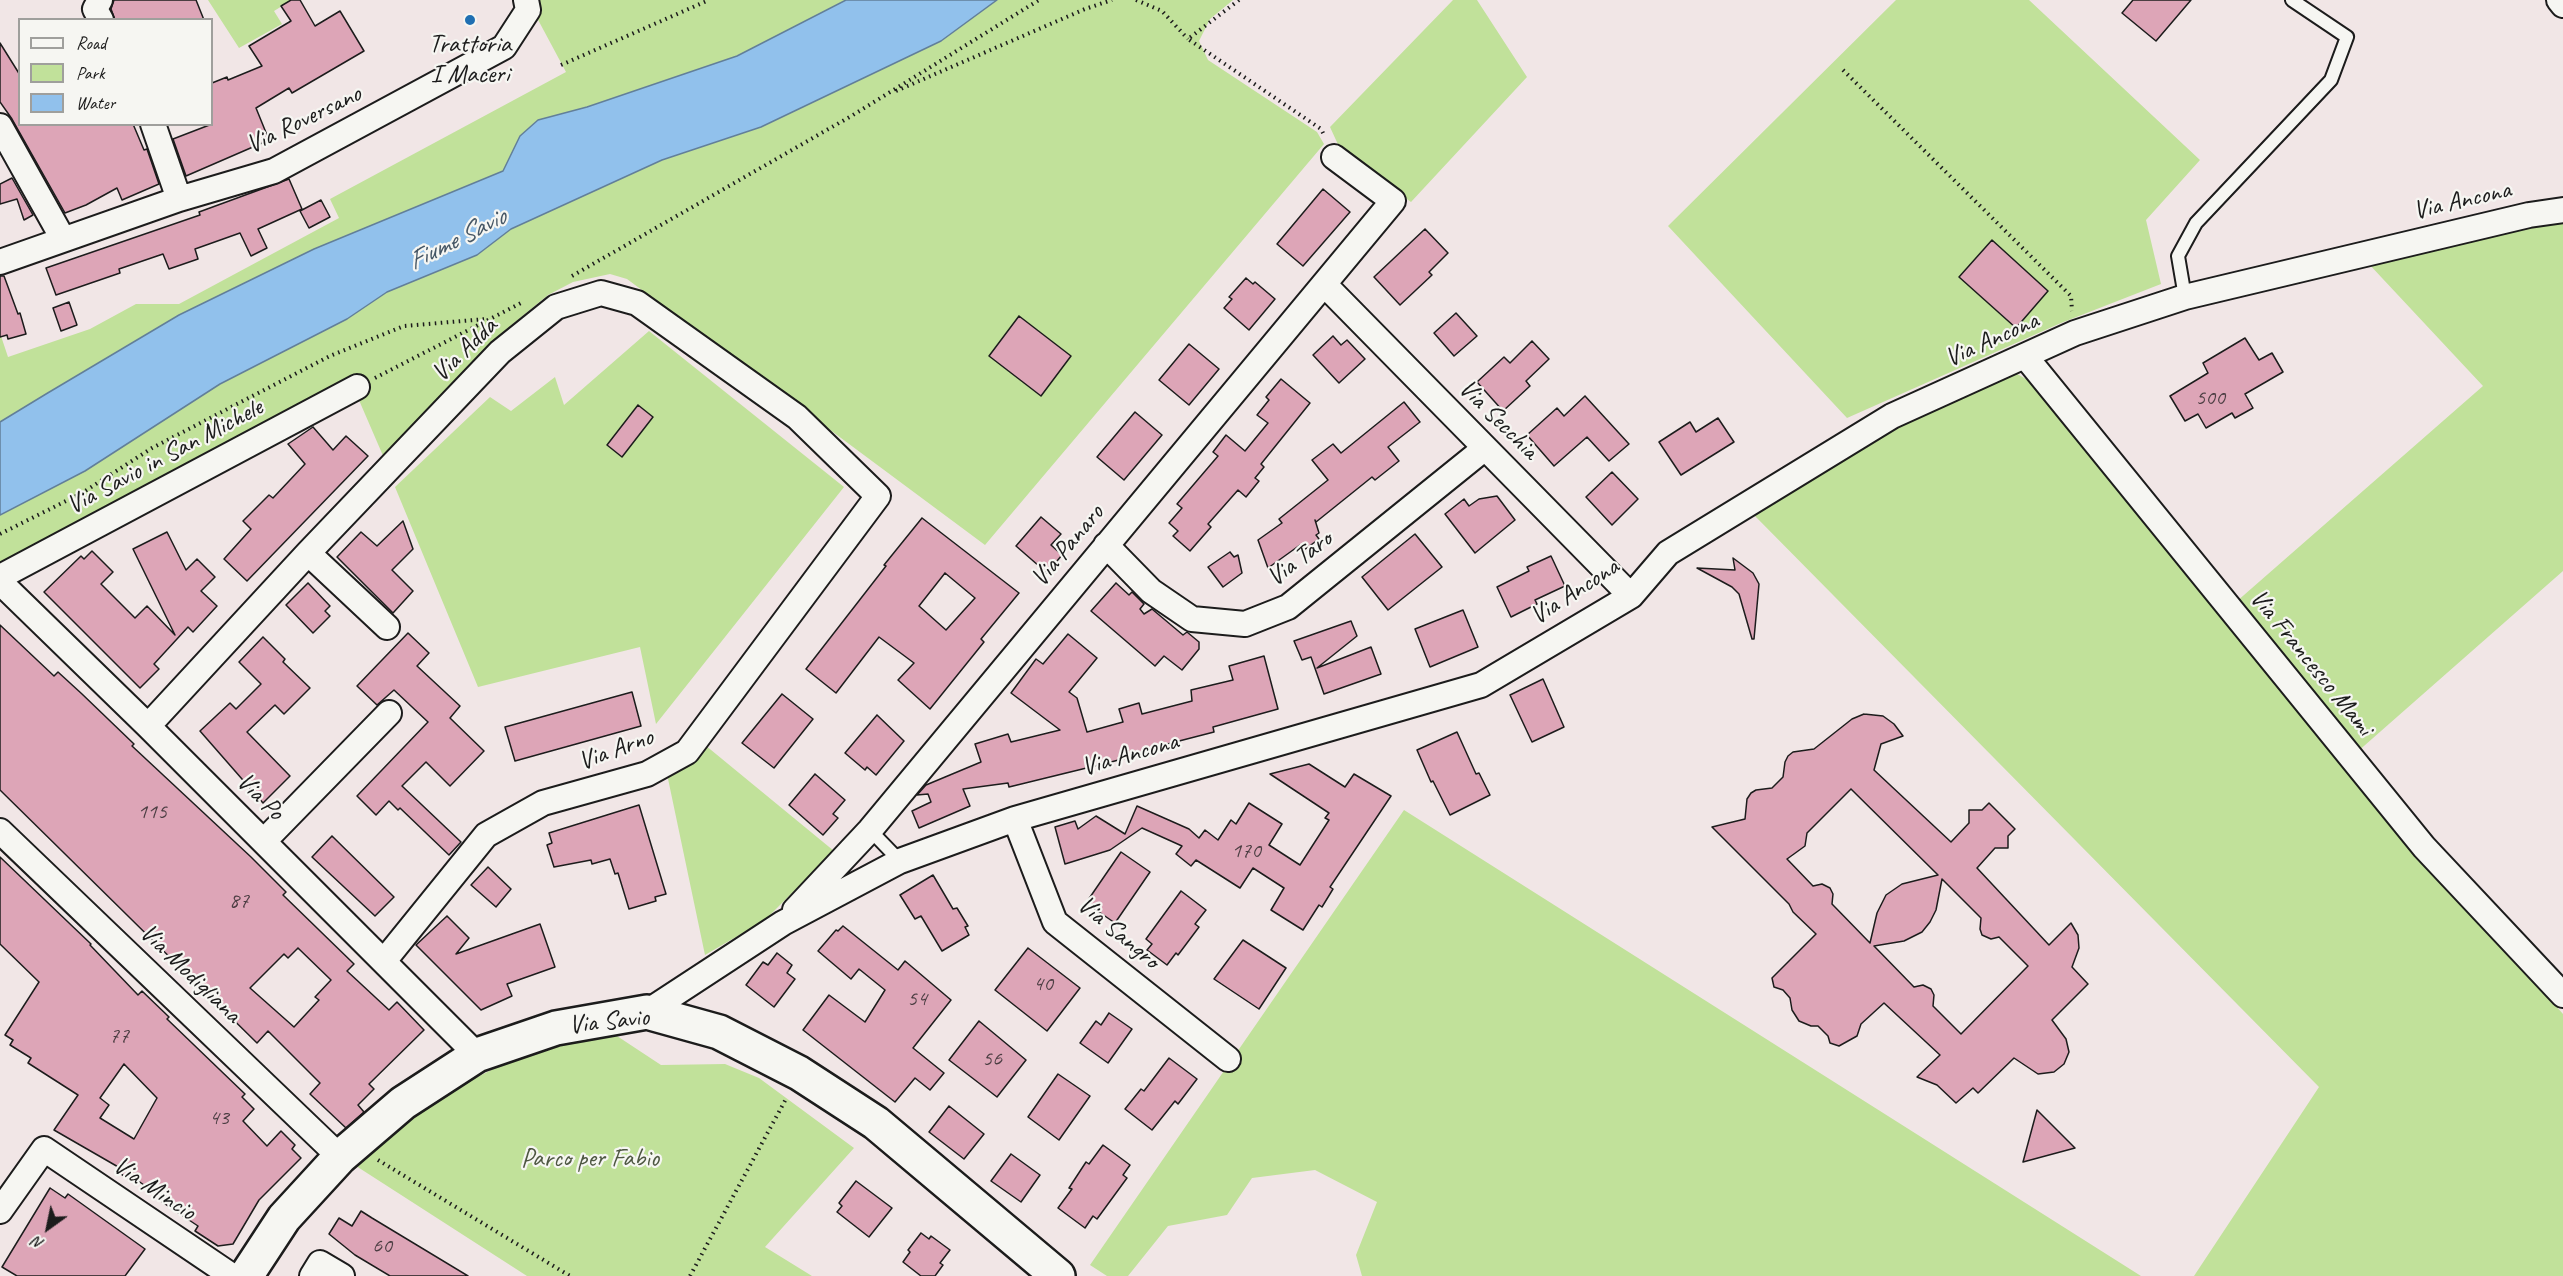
<!DOCTYPE html>
<html>
<head>
<meta charset="utf-8">
<style>
  body { margin:0 }
  #map { position:relative; width:2563px; height:1276px; overflow:hidden; background:#f1e6e6; font-family:Caveat,sans-serif }
  canvas { display:block }
  .legend { position:absolute; left:18px; top:18px; width:195px; height:108px; box-sizing:border-box; background:#f6f6f2; border:2px solid #9f9f9c; margin:0; padding:8px 10px; list-style:none; font-size:18px; color:#1c1c1c }
  .legend li { display:flex; align-items:center; gap:12px; height:30px }
  .legend b { width:30px; border:2px solid #9f9f9c }
  .north { position:absolute; left:18px; top:1198px; width:60px; height:60px; -webkit-text-stroke:4px #f6f6f2; paint-order:stroke; rotate:213deg; font-size:16px; font-weight:700; line-height:24px; text-align:center; color:#1c1c1c }
  .north::after { content:''; display:block; margin:auto; width:21px; height:27px; background:#1c1c1c; clip-path:polygon(50% 0,100% 100%,50% 72%,0 100%) }
</style>
</head>
<body>
<div id="map">
<canvas width="2563" height="1276"></canvas>
<ul class="legend">
<li><b style="height:8px;background:#f6f6f2"></b>Road</li>
<li><b style="height:16px;background:#c1e19a"></b>Park</li>
<li><b style="height:16px;background:#91c1ec"></b>Water</li>
</ul>
<div class="north">N</div>
</div>
<script>
const g = document.querySelector('canvas').getContext('2d');
g.lineJoin = 'round';
function fillPath(path, color) { g.fillStyle = color; g.fill(path, 'evenodd'); }
const shape = rows => new Path2D(rows.map(r => 'M' + r).join(''));
function strokePath(path, color, width, dash) { g.strokeStyle = color; g.lineWidth = width; g.lineCap = dash ? 'butt' : 'round'; g.setLineDash(dash || []); g.stroke(path); }
function write(font, color, halo, rows, align = 'center') {
  g.font = font + ' Caveat,sans-serif'; g.lineWidth = 4.5; g.setLineDash([]); g.textBaseline = 'middle'; g.strokeStyle = halo; g.fillStyle = color; for (const [text, x, y, turn = 0] of rows) {
    g.save(); g.translate(x, y); g.rotate((+turn || 0) * Math.PI / 180); g.textAlign = isNaN(turn) ? turn : align; if (halo) g.strokeText(text, 0, 0); g.fillText(text, 0, 0); g.restore();
  }
}
fillPath(shape([
  [208,0,292,0,274,11,282,24,239,48],
  [540,0,846,0,737,56,587,107,538,120,520,136,503,171,314,249,179,315,0,422,0,333,8,357,90,329,136,304,179,304,339,218,330,199,566,72,536,16],
  [997,0,1233,0,1210,19,1199,41,1208,60,1317,132,1324,144,985,545,627,279,610,274,573,282,548,295,503,332,384,458,349,377,0,569,0,515,85,471,220,384,347,319,387,292,477,255,511,229,662,160,761,127,941,41],
  [1453,0,1477,0,1527,77,1411,202,1341,151,1330,127],
  [1896,0,2029,0,2200,160,2146,220,2161,284,2061,323,1847,418,1668,226],
  [2563,218,2563,571,2356,753,2236,602,2483,386,2368,263],
  [649,331,844,487,656,724,640,647,478,687,395,487,490,397,511,411,555,377,564,405],
  [2012,371,2040,387,2359,785,2563,1014,2563,1276,2194,1276,2319,1087,1753,514,1785,489,1921,414],
  [705,745,834,851,765,920,705,955,667,774],
  [1404,810,2141,1276,1362,1276,1356,1255,1377,1202,1315,1170,1252,1178,1227,1215,1168,1226,1128,1276,1107,1276,1090,1265],
  [617,1036,661,1065,725,1064,759,1078,854,1148,765,1247,812,1276,527,1276,353,1164,430,1101,505,1063,550,1047]
]), '#c1e19a');
const water = shape([
  [846,0,997,0,941,41,761,127,662,160,511,229,477,255,387,292,347,319,220,384,85,471,0,515,0,422,46,394,179,315,314,249,503,171,520,136,538,120,587,107,737,56,846,0]
]);
fillPath(water, '#91c1ec');
strokePath(water, '#627f99', 1.5);
const building = shape([
  [114,0,196,0,204,20,115,20,111,9,114,0],
  [291,0,300,0,315,26,340,11,364,51,292,93,289,88,256,108,269,140,186,176,173,139,212,124,212,83,227,77,228,80,262,66,249,46,291,21,281,6,291,0],
  [2133,0,2191,0,2156,41,2122,13,2133,0],
  [0,43,20,75,20,124,133,124,144,150,147,149,159,184,122,200,117,188,86,205,65,213,12,119,0,102,0,43],
  [12,178,33,215,24,220,17,199,0,204,0,184,12,178],
  [289,179,302,209,258,229,267,248,251,256,240,233,195,249,198,259,169,269,163,254,119,269,120,273,56,295,46,268,200,215,199,212,289,179],
  [1323,189,1350,212,1303,266,1277,244,1323,189],
  [321,200,330,217,309,228,300,211,321,200],
  [1425,229,1448,253,1429,272,1432,275,1400,305,1374,277,1425,229],
  [1992,240,2048,291,2016,328,1959,277,1992,240],
  [0,276,4,276,18,314,20,313,26,334,8,339,7,335,0,337,0,276],
  [1246,278,1253,284,1255,282,1275,299,1249,330,1224,308,1232,299,1229,297,1246,278],
  [69,302,77,325,61,331,53,308,69,302],
  [1456,313,1477,336,1454,356,1434,333,1456,313],
  [1019,316,1071,356,1041,396,989,356,1019,316],
  [1333,336,1341,345,1347,340,1365,359,1339,383,1313,355,1333,336],
  [2245,338,2259,360,2272,353,2283,372,2245,394,2253,408,2235,418,2232,413,2206,428,2198,414,2185,421,2170,396,2208,373,2203,363,2245,338],
  [1532,341,1549,359,1526,381,1530,386,1503,411,1477,382,1504,357,1510,363,1532,341],
  [1189,344,1219,369,1189,405,1159,380,1189,344],
  [1281,379,1310,403,1261,464,1264,467,1255,478,1259,481,1246,497,1238,490,1208,524,1211,527,1190,551,1173,536,1178,531,1169,523,1182,508,1177,504,1218,456,1213,452,1226,435,1245,451,1268,423,1257,415,1269,400,1266,397,1281,379],
  [1585,396,1629,444,1609,461,1587,437,1554,466,1527,435,1557,408,1564,416,1585,396],
  [1404,402,1420,422,1388,447,1399,461,1375,480,1372,477,1316,522,1315,520,1319,533,1316,535,1319,539,1304,550,1300,545,1268,568,1258,540,1282,523,1279,519,1328,480,1312,460,1333,444,1341,453,1404,402],
  [638,405,653,417,622,457,607,445,638,405],
  [1135,412,1162,435,1124,480,1097,457,1135,412],
  [1718,418,1734,442,1681,475,1659,442,1690,422,1696,432,1718,418],
  [313,427,333,450,346,436,368,456,247,581,224,559,251,529,243,521,269,495,273,498,305,464,288,444,313,427],
  [1612,472,1638,499,1612,525,1586,497,1612,472],
  [1497,496,1515,520,1475,553,1445,514,1464,499,1469,506,1479,499,1497,496],
  [1041,517,1061,534,1051,545,1062,555,1047,573,1016,546,1041,517],
  [922,518,1019,593,981,639,984,642,930,709,898,680,914,663,879,637,836,693,806,669,886,566,884,565,922,518],
  [945,573,975,598,946,630,919,606,945,573],
  [403,521,413,549,392,570,413,591,393,613,337,557,361,532,377,546,403,521],
  [167,532,186,570,197,559,215,577,201,591,217,606,193,632,188,627,154,664,159,669,140,688,44,592,81,556,84,559,92,551,113,572,101,584,135,618,147,606,175,635,133,549,167,532],
  [1415,534,1442,567,1388,610,1362,577,1415,534],
  [1230,552,1234,557,1238,555,1242,573,1223,587,1208,567,1230,552],
  [1551,556,1565,586,1535,600,1537,604,1511,617,1497,587,1529,571,1527,567,1551,556],
  [1733,558,1753,573,1759,584,1754,639,1752,639,1739,594,1732,587,1697,568,1735,570,1733,558],
  [308,583,330,606,325,611,330,616,313,633,286,605,308,583],
  [1116,583,1129,595,1132,592,1144,604,1140,609,1144,614,1152,609,1183,635,1187,632,1199,642,1199,649,1182,670,1164,656,1155,666,1091,611,1116,583],
  [1463,610,1478,647,1430,667,1415,629,1463,610],
  [1351,621,1357,636,1317,668,1371,647,1381,674,1324,694,1311,657,1302,660,1294,641,1351,621],
  [0,625,54,676,58,672,82,694,134,744,132,746,251,857,286,892,283,895,354,964,347,971,389,1010,397,1002,424,1030,369,1084,374,1089,358,1105,364,1112,346,1128,310,1094,320,1083,268,1031,257,1043,0,790,0,625],
  [298,948,331,980,315,997,319,1000,294,1027,250,988,284,954,288,958,298,948],
  [408,633,429,653,417,666,460,706,450,718,484,751,450,786,426,762,402,786,461,842,449,855,400,808,398,810,389,801,376,815,357,796,428,722,394,690,377,705,357,686,408,633],
  [1068,634,1097,658,1069,692,1077,698,1087,732,1123,722,1119,709,1139,703,1142,714,1192,701,1191,690,1233,680,1229,666,1264,656,1278,709,1213,727,1214,732,1152,748,1152,751,1111,762,1009,787,1008,783,963,789,970,806,919,828,912,811,931,802,928,794,917,795,926,785,981,762,975,744,1008,734,1011,742,1060,730,1011,693,1036,659,1043,664,1068,634],
  [263,637,285,659,283,662,310,688,284,714,275,705,247,732,290,776,263,803,200,731,230,703,236,709,261,684,239,662,263,637],
  [1543,679,1564,727,1532,742,1510,695,1543,679],
  [632,692,641,726,515,761,505,727,632,692],
  [782,694,813,719,774,768,742,743,782,694],
  [1864,714,1883,716,1894,724,1903,736,1881,744,1874,770,1951,842,1969,823,1969,810,1982,810,1989,803,2015,829,2008,836,2008,848,1995,848,1977,868,2049,945,2071,923,2078,935,2079,948,2072,967,2088,984,2052,1020,2066,1039,2069,1052,2064,1064,2054,1072,2038,1074,2014,1058,1978,1093,1973,1088,1956,1103,1937,1085,1917,1077,1940,1055,1884,1003,1861,1024,1857,1036,1839,1046,1830,1043,1828,1036,1818,1026,1811,1026,1799,1021,1792,1010,1790,998,1783,990,1774,987,1772,978,1816,934,1793,912,1789,904,1712,827,1745,819,1747,799,1751,793,1756,790,1772,788,1783,777,1785,762,1788,756,1793,752,1814,749,1852,719,1864,714],
  [1851,789,1938,875,1902,884,1886,895,1877,913,1870,943,1832,904,1833,894,1830,888,1822,884,1813,886,1787,859,1805,846,1807,833,1851,789],
  [1942,879,1981,918,1980,929,1982,935,1991,939,1999,937,2028,966,1961,1034,1933,1006,1934,995,1931,989,1923,985,1914,987,1874,946,1904,941,1922,932,1930,922,1936,910,1942,879],
  [877,715,904,741,876,775,867,767,865,770,845,753,877,715],
  [1457,732,1476,774,1479,773,1490,795,1450,815,1433,781,1431,782,1417,750,1457,732],
  [1309,764,1345,787,1354,774,1391,796,1330,887,1333,889,1322,907,1319,905,1303,930,1271,910,1284,888,1253,868,1240,888,1196,860,1191,866,1176,854,1182,846,1142,828,1110,850,1065,864,1055,827,1075,821,1078,829,1096,816,1125,834,1137,806,1189,829,1199,838,1205,830,1218,840,1231,820,1236,824,1249,803,1282,824,1269,845,1300,865,1329,820,1325,818,1329,813,1270,774,1309,764],
  [815,774,845,800,833,814,838,818,823,835,789,805,815,774],
  [639,805,666,894,655,897,656,901,629,909,618,873,615,874,610,859,592,864,591,860,554,867,547,845,552,843,549,833,639,805],
  [332,836,394,897,375,916,312,857,332,836],
  [1121,852,1150,872,1115,923,1086,903,1121,852],
  [0,857,91,944,90,945,138,995,142,991,169,1017,167,1019,245,1094,242,1097,254,1109,243,1121,267,1146,281,1131,295,1145,292,1149,301,1158,259,1200,233,1244,218,1246,195,1231,198,1226,162,1202,164,1199,134,1178,132,1181,118,1172,120,1168,54,1130,78,1095,28,1063,31,1058,10,1045,13,1040,5,1035,39,982,0,944,0,857],
  [124,1064,157,1098,134,1139,100,1118,109,1105,100,1098,124,1064],
  [488,867,511,889,496,907,471,885,488,867],
  [933,875,953,909,957,908,968,926,965,927,969,935,942,951,921,916,915,919,900,895,933,875],
  [1181,891,1206,910,1195,924,1199,927,1178,955,1176,953,1167,965,1147,950,1152,944,1146,939,1181,891],
  [447,916,469,938,456,954,540,924,555,967,507,984,512,996,481,1010,416,945,447,916],
  [843,926,898,970,905,961,951,1000,913,1048,944,1073,930,1090,915,1078,895,1102,803,1030,829,995,865,1022,885,990,859,969,851,979,818,951,836,930,838,931,843,926],
  [1243,940,1286,968,1259,1009,1214,979,1243,940],
  [1028,948,1080,988,1047,1031,995,990,1028,948],
  [777,953,792,965,787,973,795,979,774,1007,746,985,763,962,768,965,777,953],
  [1109,1013,1132,1029,1108,1063,1080,1043,1096,1021,1101,1025,1109,1013],
  [979,1021,1026,1060,997,1097,949,1060,979,1021],
  [1169,1058,1197,1079,1178,1104,1175,1101,1152,1130,1125,1109,1141,1089,1144,1091,1169,1058],
  [1058,1074,1090,1096,1059,1140,1028,1117,1058,1074],
  [949,1106,984,1134,964,1159,929,1132,949,1106],
  [2037,1110,2075,1148,2023,1162,2037,1110],
  [1103,1145,1130,1165,1123,1175,1127,1178,1097,1219,1093,1216,1085,1228,1058,1208,1072,1189,1069,1188,1086,1162,1089,1164,1103,1145],
  [1011,1154,1040,1175,1021,1202,991,1181,1011,1154],
  [856,1181,892,1208,869,1237,837,1212,842,1206,839,1203,856,1181],
  [50,1188,65,1198,68,1194,145,1249,125,1276,17,1276,2,1267,50,1188],
  [361,1211,372,1218,468,1276,390,1276,355,1255,329,1234,339,1218,352,1226,361,1211],
  [921,1233,929,1239,931,1236,950,1250,940,1263,943,1265,935,1276,921,1276,903,1262,910,1252,908,1250,921,1233]
]);
fillPath(building, '#dda5b7');
strokePath(building, '#1c1c1c', 1.5);
const lane = shape([
  [2185,297,2178,256,2196,223,2331,80,2347,37,2292,0],
  [870,830,900,861]
]);
const street = shape([
  [100,0,95,9,101,20],
  [2559,0,2563,5],
  [153,124,179,199],
  [0,126,63,239],
  [0,262,179,199,274,171,504,47,528,10,526,0],
  [1324,284,1631,596],
  [2025,356,2424,847,2563,995],
  [1106,545,1151,591,1192,619,1245,624,1288,607,1485,448],
  [308,553,387,627],
  [0,577,357,387],
  [0,582,148,726,477,1055],
  [148,726,308,553,500,352,556,307,601,293,637,303,797,417,878,496,687,752,647,774,543,803,486,835,384,961],
  [1015,819,1055,922,1228,1059],
  [0,831,340,1157],
  [264,841,389,713],
  [795,910,870,830,1393,201,1334,157],
  [647,1012,783,923,900,861,1015,819,1481,685,1631,596,1668,553,1892,416,2075,333,2185,297,2529,215,2563,210],
  [0,1211,44,1149,232,1276],
  [312,1276,320,1263,342,1276]
]);
const secondary = shape([
  [246,1276,284,1218,340,1157,403,1103,477,1055,556,1028,647,1012,719,1032,799,1073,876,1123,1058,1276]
]);
strokePath(lane, '#1c1c1c', 16);
strokePath(street, '#1c1c1c', 28);
strokePath(secondary, '#1c1c1c', 38);
strokePath(shape([
  [1136,0,1162,11,1188,39],
  [1239,0,1188,39,1321,129,1325,137],
  [561,65,709,0],
  [1843,70,2071,296,2072,311],
  [896,91,1085,9,1112,0],
  [572,276,853,115,1039,0],
  [375,378,523,302],
  [0,534,82,493,152,448,330,356,404,326,486,319],
  [378,1160,570,1276],
  [690,1276,787,1097]
]), '#1c1c1c', 4, [1.5, 4.5]);
strokePath(lane, '#f6f6f2', 12);
strokePath(street, '#f6f6f2', 24);
strokePath(secondary, '#f6f6f2', 33);
for (const [x, y, r, color] of [
  [470,20,6,"#1f6fb2"]
]) { const dot = new Path2D(); dot.arc(x, y, r, 0, 2 * Math.PI); g.fillStyle = color; g.fill(dot); strokePath(dot, '#f6f6f2', 2); }
write('22px', '#4c3e43', null, [
  ["500",2210,398],
  ["115",152,812],
  ["170",1246,851],
  ["87",239,901],
  ["40",1043,984],
  ["54",917,999],
  ["77",119,1036],
  ["56",992,1059],
  ["43",219,1118],
  ["60",382,1246]
]);
write('26px', '#1c1c1c', '#f6f6f2', [
  ["Trattoria",470,45],
  ["I Maceri",470,75]
]);
write('26px', '#1c1c1c', '#f6f6f2', [
  ["Via Roversano",304,120,-26],
  ["Via Ancona",2462,201,-13],
  ["Via Ancona",1992,340,-24],
  ["Via Adda",465,350,-44],
  ["Via Secchia",1498,420,45],
  ["Via Savio in San Michele",165,457,-28],
  ["Via Panaro",1068,546,-50],
  ["Via Taro",1300,559,-37],
  ["Via Ancona",1575,592,-33],
  ["Via Francesco Mami",2311,663,51],
  ["Via Arno",616,750,-20],
  ["Via Ancona",1130,755,-16],
  ["Via Po",260,797,45],
  ["Via Sangro",1118,933,40],
  ["Via Modigliana",190,974,44],
  ["Via Savio",609,1022,-6],
  ["Via Mincio",154,1189,34]
]);
write('26px', '#4e5742', '#f6f6f2', [
  ["Parco per Fabio",590,1159]
]);
write('italic 27px', '#455665', '#f6f6f2', [
  ["Fiume Savio",457,240,-27]
]);
</script>
</body>
</html>
